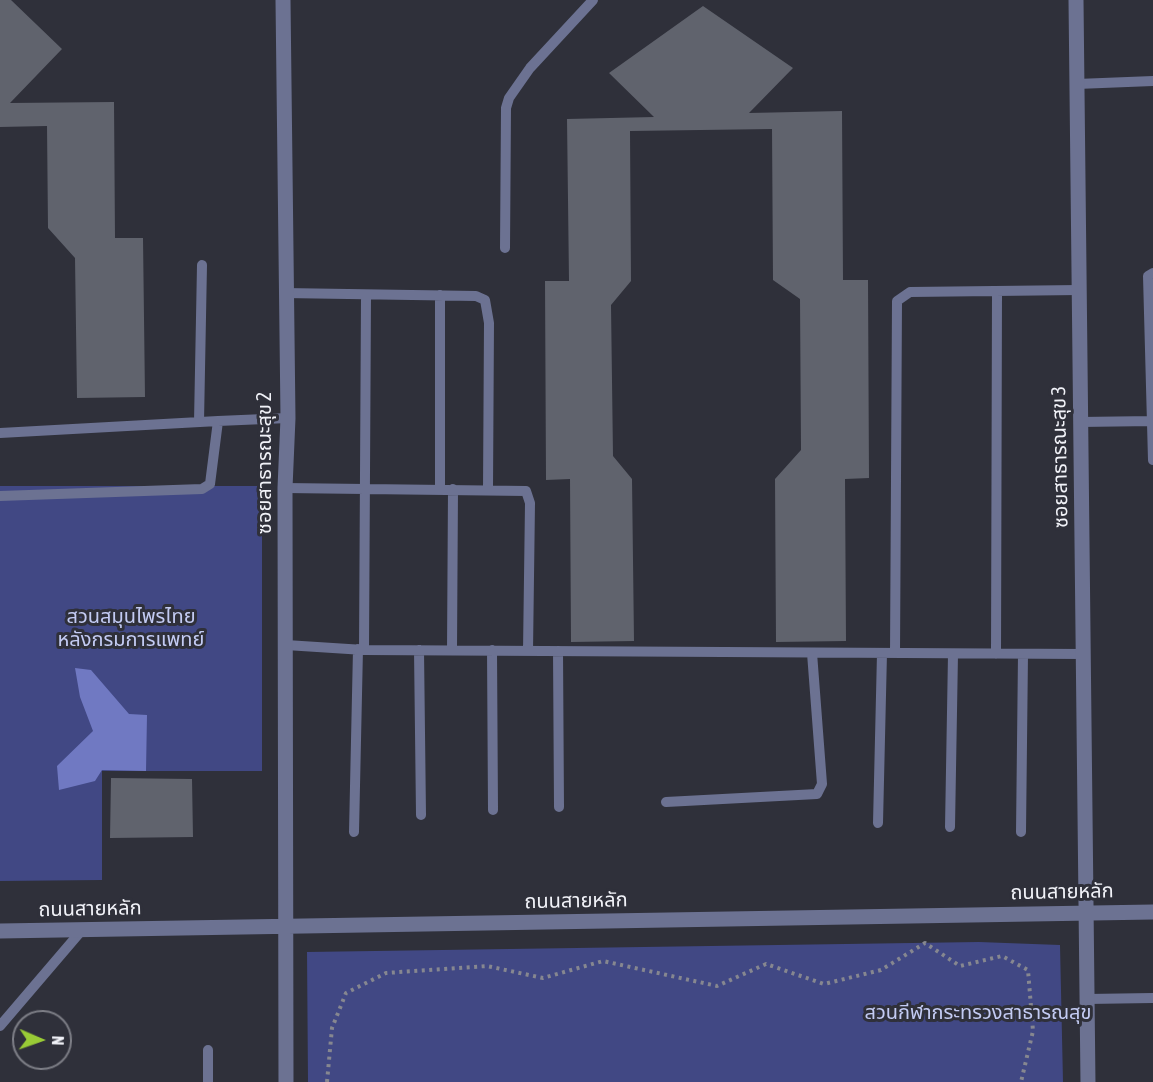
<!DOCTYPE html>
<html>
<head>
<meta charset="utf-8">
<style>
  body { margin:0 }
  #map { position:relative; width:1153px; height:1082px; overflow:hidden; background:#2f303a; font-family:"Asap Condensed",sans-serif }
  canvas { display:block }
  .north { position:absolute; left:12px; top:1010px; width:60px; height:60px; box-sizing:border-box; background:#2f303a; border:2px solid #7d7e86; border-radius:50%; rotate:92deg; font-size:16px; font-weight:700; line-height:24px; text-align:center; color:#f1f2f8 }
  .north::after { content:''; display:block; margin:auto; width:21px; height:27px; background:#99cb36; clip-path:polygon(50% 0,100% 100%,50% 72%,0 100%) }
</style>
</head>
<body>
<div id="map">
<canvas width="1153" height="1082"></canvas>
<div class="north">N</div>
</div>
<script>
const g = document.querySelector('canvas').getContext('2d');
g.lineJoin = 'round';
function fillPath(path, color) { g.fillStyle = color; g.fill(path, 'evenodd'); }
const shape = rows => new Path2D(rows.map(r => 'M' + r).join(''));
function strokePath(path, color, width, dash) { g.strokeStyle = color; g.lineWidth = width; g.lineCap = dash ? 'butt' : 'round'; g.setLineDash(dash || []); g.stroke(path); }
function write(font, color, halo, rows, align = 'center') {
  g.font = font + ' "Asap Condensed","Noto Sans Thai",sans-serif'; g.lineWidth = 6; g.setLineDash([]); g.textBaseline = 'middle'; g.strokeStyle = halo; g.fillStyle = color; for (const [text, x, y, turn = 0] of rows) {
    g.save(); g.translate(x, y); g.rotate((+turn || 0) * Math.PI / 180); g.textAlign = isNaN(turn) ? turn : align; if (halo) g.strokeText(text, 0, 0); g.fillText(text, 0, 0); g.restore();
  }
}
fillPath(shape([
  [0,486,262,486,262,771,102,771,102,880,0,881],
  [979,942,1060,945,1063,1082,308,1082,307,952]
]), '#414884');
fillPath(shape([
  [75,668,91,670,129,714,147,715,146,771,102,770,95,781,59,790,57,766,93,731,80,697]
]), '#7079c2');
fillPath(shape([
  [0,0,11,0,62,49,10,103,114,102,115,238,143,238,145,397,77,398,75,258,48,228,47,126,0,127],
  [703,6,793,68,749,113,842,111,843,280,868,280,869,478,845,479,846,641,776,642,775,479,801,450,800,299,773,280,772,129,630,131,631,281,611,305,613,456,632,479,634,641,571,642,570,479,546,480,545,281,569,281,567,119,654,117,609,73],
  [111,778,192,779,193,837,110,838]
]), '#60636d');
strokePath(shape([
  [327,1082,332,1028,346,993,386,973,487,966,543,978,603,961,717,986,766,964,824,984,881,970,925,943,960,966,1002,956,1028,970,1033,1031,1021,1082]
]), '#868790', 4, [3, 4.5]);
strokePath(shape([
  [1077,84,1153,81],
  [505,248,506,108,509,98,530,68,593,0],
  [1153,273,1148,276,1153,460],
  [284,293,476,296,485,300,489,323,488,489],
  [218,421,288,418],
  [199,422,202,265],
  [1080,422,1153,421],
  [0,433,218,421,210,484,202,489,0,496],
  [285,488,526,491,530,503,528,651],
  [440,490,440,295],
  [286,645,364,650,1083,654],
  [364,650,366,296],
  [419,650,421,815],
  [452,650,453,489],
  [492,650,493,810],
  [558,651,559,807],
  [895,653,897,301,910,292,1079,290],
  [996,654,997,291],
  [666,802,817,794,822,784,812,653],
  [878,823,882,653],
  [950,827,953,654],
  [354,832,358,649],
  [1021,832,1023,654],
  [1087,999,1153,998],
  [0,1026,82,930],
  [208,1050,208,1082]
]), '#6c7292', 10);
strokePath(shape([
  [283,0,288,418,285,488,286,1082],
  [1076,0,1088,1082],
  [0,931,1153,912]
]), '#6c7292', 15);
write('20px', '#f1f2f8', '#2f303a', [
  ["ซอยสาธารณะสุข 3",1060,457,-91],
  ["ซอยสาธารณะสุข 2",265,463,-90],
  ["ถนนสายหลัก",1062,892,-1],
  ["ถนนสายหลัก",576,901,-1],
  ["ถนนสายหลัก",90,909,-1]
]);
write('20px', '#c3cbf3', '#2f303a', [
  ["สวนสมุนไพรไทย",131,617],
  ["หลังกรมการแพทย์",131,640],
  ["สวนกีฬากระทรวงสาธารณสุข",978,1013]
]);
</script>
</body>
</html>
